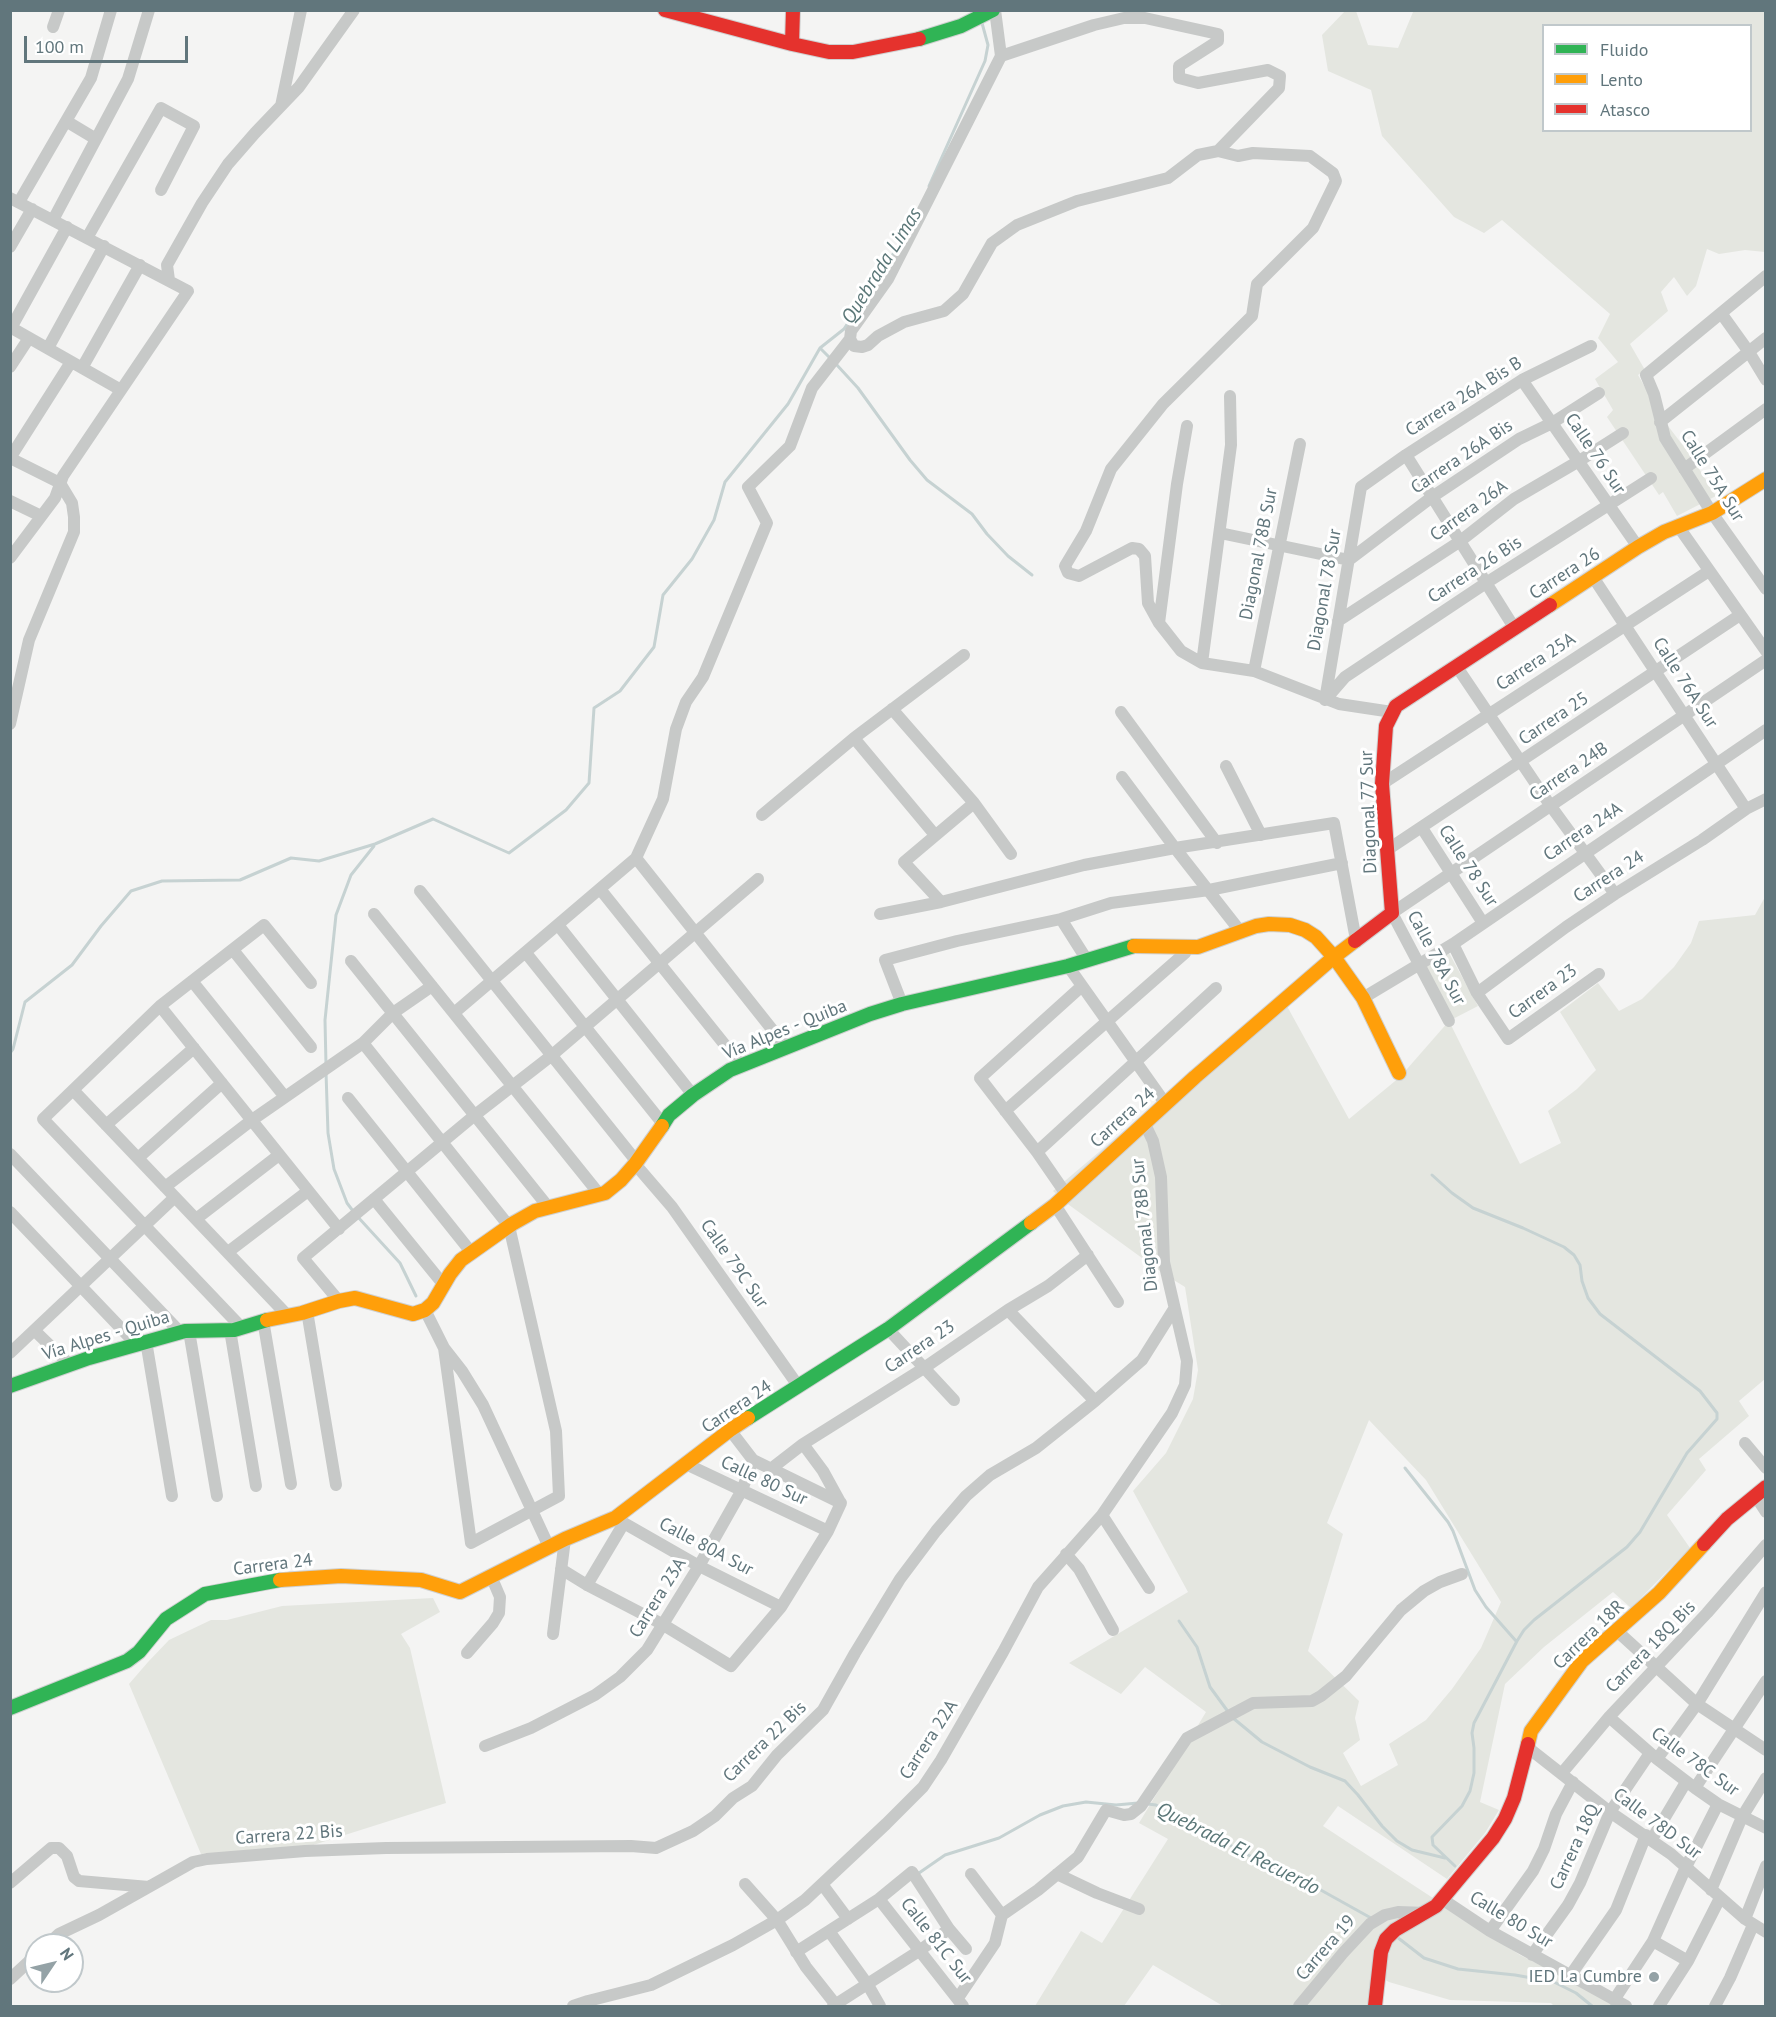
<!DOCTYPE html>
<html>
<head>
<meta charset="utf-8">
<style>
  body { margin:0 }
  #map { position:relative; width:1776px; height:2017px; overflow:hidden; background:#f4f4f3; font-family:"PT Sans",sans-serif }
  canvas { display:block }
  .frame { position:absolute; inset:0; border:12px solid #61767c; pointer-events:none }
  .legend { position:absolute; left:1542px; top:24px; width:210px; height:108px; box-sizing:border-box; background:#fff; border:2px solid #c0c8cb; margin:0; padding:8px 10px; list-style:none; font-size:18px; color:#61767c }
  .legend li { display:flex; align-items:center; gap:12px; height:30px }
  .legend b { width:30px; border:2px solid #c0c8cb }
  .north { position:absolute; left:24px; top:1933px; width:60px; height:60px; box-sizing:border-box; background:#fff; border:2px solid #c0c8cb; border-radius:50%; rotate:55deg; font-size:16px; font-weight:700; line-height:24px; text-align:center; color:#61767c }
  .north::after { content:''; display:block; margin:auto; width:21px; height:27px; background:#94a2a6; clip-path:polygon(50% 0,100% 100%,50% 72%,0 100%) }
  .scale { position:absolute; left:24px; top:36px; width:164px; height:27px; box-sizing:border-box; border:3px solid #61767c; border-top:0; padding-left:8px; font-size:18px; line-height:21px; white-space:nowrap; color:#61767c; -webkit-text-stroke:4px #fff; paint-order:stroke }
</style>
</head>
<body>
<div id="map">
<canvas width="1776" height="2017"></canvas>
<div class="frame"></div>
<ul class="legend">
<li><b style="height:8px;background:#30b455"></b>Fluido</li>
<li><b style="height:8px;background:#ff9f0a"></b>Lento</li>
<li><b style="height:8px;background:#e5322d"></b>Atasco</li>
</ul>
<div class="north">N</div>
<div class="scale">100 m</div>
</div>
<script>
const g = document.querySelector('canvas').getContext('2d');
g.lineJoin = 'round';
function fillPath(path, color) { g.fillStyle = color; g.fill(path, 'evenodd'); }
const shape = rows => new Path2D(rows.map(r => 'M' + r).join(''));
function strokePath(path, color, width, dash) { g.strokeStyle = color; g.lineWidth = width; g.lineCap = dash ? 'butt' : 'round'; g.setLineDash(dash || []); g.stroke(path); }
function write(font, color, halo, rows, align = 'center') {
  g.font = font + ' "PT Sans",sans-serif'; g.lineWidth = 6; g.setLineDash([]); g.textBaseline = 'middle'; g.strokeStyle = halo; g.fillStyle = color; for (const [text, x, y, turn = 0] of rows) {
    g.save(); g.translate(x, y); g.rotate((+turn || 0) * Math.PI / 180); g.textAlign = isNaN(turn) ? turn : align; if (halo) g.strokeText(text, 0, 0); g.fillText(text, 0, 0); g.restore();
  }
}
fillPath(shape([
  [1345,11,1356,11,1368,45,1398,48,1413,12,1419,11,1765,11,1765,252,1745,250,1719,254,1707,249,1696,286,1687,296,1674,277,1661,292,1668,311,1630,344,1645,370,1638,375,1665,422,1691,456,1716,496,1677,516,1663,492,1659,495,1607,417,1613,410,1595,379,1618,362,1598,338,1610,314,1502,220,1484,233,1454,217,1382,136,1371,90,1328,71,1322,35],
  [1544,26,1750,26,1750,130,1544,130],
  [1765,897,1765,1379,1739,1401,1749,1416,1699,1459,1706,1470,1667,1515,1690,1548,1631,1608,1613,1592,1544,1647,1505,1684,1480,1802,1499,1810,1485,1833,1447,1879,1338,1806,1323,1826,1520,1955,1583,1986,1619,2006,1554,2006,1551,2003,1450,2000,1389,1982,1371,1972,1368,2006,1223,2006,1153,1965,1124,2006,1035,2006,1081,1931,1102,1943,1168,1839,1139,1823,1206,1712,1145,1667,1121,1694,1069,1663,1188,1592,1133,1491,1166,1453,1193,1399,1198,1370,1185,1287,1164,1274,1065,1202,1053,1191,1282,997,1349,1119,1400,1077,1449,1021,1422,967,1449,953,1478,1006,1449,1021,1520,1164,1561,1143,1548,1111,1577,1089,1596,1070,1560,1012,1598,983,1619,1011,1642,999,1674,967,1691,943,1699,921,1755,915],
  [1369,1420,1426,1480,1501,1602,1481,1648,1452,1689,1426,1720,1389,1744,1398,1765,1361,1786,1343,1753,1360,1740,1355,1718,1359,1701,1308,1651,1343,1534,1327,1523],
  [433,1598,440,1612,401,1634,410,1648,446,1803,307,1847,201,1854,129,1684,148,1662,169,1640,211,1620,227,1620,282,1606]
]), '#e4e6e0');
strokePath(shape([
  [929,186,985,61,988,45,982,23],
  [820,348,830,358],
  [836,364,858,388,910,460,927,480,972,514,987,534,1008,556,1032,575],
  [10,1053,13,1049,25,1002,72,965,101,926,131,891,162,881,240,880,291,858,319,861,375,844,433,819,509,853,566,810,589,783,594,708,620,691,654,647,663,595,692,559,714,520,725,482,788,404,820,348,844,329,897,248],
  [326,1065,325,1020,336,915,351,875,374,846],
  [326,1072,328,1133,334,1169,347,1203,353,1211],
  [1432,1175,1452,1193,1473,1208,1523,1228,1564,1247,1574,1255,1580,1265,1582,1281,1588,1298,1600,1314,1700,1391,1717,1413,1717,1419,1687,1453,1640,1532,1627,1547,1534,1620,1524,1630,1517,1641,1474,1723,1472,1733,1474,1748,1474,1773,1470,1791,1462,1806,1432,1837,1433,1845,1455,1866],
  [357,1216,400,1263,416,1296],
  [1405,1468,1448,1522,1453,1531,1475,1590,1486,1607,1516,1641],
  [1179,1621,1197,1647,1210,1687,1229,1713],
  [1233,1718,1262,1742,1310,1767,1345,1781,1358,1795,1382,1826,1397,1841,1412,1850,1445,1858],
  [1148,1804,1156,1805,1246,1854,1310,1884,1371,1918],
  [919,1873,945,1855,999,1838,1040,1815,1063,1806,1086,1802,1116,1805,1138,1803],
  [1397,1937,1424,1958,1458,1969,1515,1975,1554,1982,1576,1993,1592,2006]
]), '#c6d2d2', 3);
const fast = shape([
  [919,39,961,26,993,10],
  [662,1126,669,1115,693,1095,730,1070,870,1014,902,1004,1068,966,1134,946],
  [10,1386,89,1358,185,1331,234,1330,267,1320],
  [748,1418,888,1329,1031,1223],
  [10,1708,127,1661,139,1652,166,1619,205,1594,280,1580]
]);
const slow = shape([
  [1550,605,1638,547,1664,532,1712,513,1766,479],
  [1134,946,1198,947,1256,926,1269,924,1290,925,1305,930,1316,937,1334,957,1363,998,1399,1073],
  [1031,1223,1055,1205,1195,1077,1334,957,1355,941],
  [267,1320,302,1313,339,1301,355,1298,413,1314,425,1310,433,1303,450,1274,461,1260,512,1224,535,1211,605,1193,621,1180,635,1164,662,1126],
  [280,1580,341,1576,421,1580,460,1592,565,1539,615,1518,730,1430,748,1418],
  [1528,1744,1531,1731,1582,1661,1659,1593,1704,1544]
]);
const jam = shape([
  [665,10,792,44,829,52,853,52,919,39],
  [792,44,793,10],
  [1355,941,1392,913,1382,784,1386,726,1396,706,1550,605],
  [1704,1544,1727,1519,1766,1487],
  [1375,2006,1381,1952,1386,1939,1395,1930,1436,1906,1493,1838,1505,1819,1514,1798,1528,1744]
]);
strokePath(fast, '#cfd0d0', 16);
strokePath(slow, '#cfd0d0', 16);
strokePath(jam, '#cfd0d0', 16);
strokePath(shape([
  [995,10,1001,56,888,279,851,331,850,339,854,346,862,347,868,345,878,336,904,322,944,311,963,294,992,243,1017,225,1077,201,1168,178,1198,155,1218,151],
  [53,27,59,10],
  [1001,56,1094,25,1124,18,1145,18,1218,34,1218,41,1179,66,1179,78,1198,83,1268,70,1280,76,1279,88,1218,151,1238,156,1253,153,1310,156,1333,173,1336,181,1313,228,1257,284,1252,316,1163,404,1111,469,1086,531,1065,566,1068,573,1079,576,1132,548,1139,549,1145,556,1148,603,1159,623,1181,651,1202,663,1254,671,1339,704,1392,712],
  [281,106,301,10],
  [66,121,96,139],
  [10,198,188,291,63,476,55,498,10,558],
  [19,202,91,78,111,10],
  [53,220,128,79,149,10],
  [87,238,161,108,194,126,161,190],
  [10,247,32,209],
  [1766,276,1646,375,1654,394,1665,438,1712,513,1766,589],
  [169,280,167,265,202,203,228,164,255,133,299,87,354,10],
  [1721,313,1749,352,1766,380],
  [10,327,121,390],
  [11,328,67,227],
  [48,348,104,246],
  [10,367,29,338],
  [82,368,140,265],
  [1522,380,1638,547],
  [1660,422,1766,338],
  [1406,455,1515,629],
  [10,458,60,483,72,503,74,517,74,532,29,640,10,724],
  [10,458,71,362],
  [1684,469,1766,409],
  [10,501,41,516],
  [1678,526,1766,651],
  [1220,533,1349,560,1432,497,1519,439,1552,423,1599,393],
  [1593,577,1746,809],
  [1338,621,1459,542,1514,499,1579,461,1623,433],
  [1159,623,1177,484,1187,426],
  [1202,663,1231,445,1230,396],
  [1457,667,1550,805,1615,894],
  [1254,671,1300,444],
  [1325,700,1361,487,1406,455,1522,380,1591,346],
  [1325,700,1345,677,1486,583,1651,478],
  [892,709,974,803,1011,854],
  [1121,712,1217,843],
  [854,738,935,835],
  [1226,766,1261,835],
  [1122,777,1175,848,1240,931],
  [1382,784,1709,571],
  [974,803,904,862,941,902,1084,865,1175,848,1334,823,1356,940],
  [762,815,854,738,964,655],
  [1422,828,1483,923],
  [1387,850,1740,615],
  [636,858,786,1047],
  [600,889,741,1065],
  [420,891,637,1162],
  [374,914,600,1195],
  [880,914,941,902],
  [1061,919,1087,960],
  [558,925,693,1095],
  [1453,944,1477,993,1508,1039,1599,974],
  [233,950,311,1047],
  [526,953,663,1124],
  [351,961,549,1208],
  [1068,966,1165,1103],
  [192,981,285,1097],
  [1477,993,1566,927,1615,894,1702,840,1746,809,1766,799],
  [1363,998,1453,944,1766,730],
  [902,1004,885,960,957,941,1061,919,1111,903,1209,890,1342,863],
  [160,1006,339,1229],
  [454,1013,636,858,663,799,676,729,686,702,703,677,767,523,748,487,790,446,812,388,850,339],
  [1449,1021,1392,913,1766,660],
  [363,1043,509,1226,556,1431,559,1496,471,1543,444,1348],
  [73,1090,288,1316],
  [348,1098,471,1252],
  [1005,1111,1185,953,1187,947],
  [106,1125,194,1048],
  [1037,1152,1216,988],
  [10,1154,180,1332],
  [138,1158,222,1083],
  [635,1164,672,1207,799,1387],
  [165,1187,252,1120,363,1043,393,1013,432,986],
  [1066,1194,1037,1152,980,1078,1082,986],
  [374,1199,443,1284],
  [1055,1205,1118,1302],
  [10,1212,136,1344],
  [196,1219,279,1155],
  [228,1252,308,1191],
  [339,1301,303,1258,475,1115,551,1056,758,879],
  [425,1310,444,1348,462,1371,483,1405,549,1547],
  [1008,1310,1095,1401],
  [307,1311,336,1485],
  [263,1320,291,1484],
  [242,1328,43,1119,160,1006,264,925,311,983],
  [888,1329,954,1400],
  [230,1330,256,1486],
  [35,1331,70,1365],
  [189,1331,217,1496],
  [146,1341,172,1496],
  [10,1353,175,1197],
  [730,1430,753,1460,841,1503],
  [1745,1443,1766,1468],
  [803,1444,823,1471,840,1502],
  [686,1464,828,1531],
  [772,1468,803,1444,924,1368,1008,1310,1048,1286,1088,1255],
  [1755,1495,1766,1512],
  [1102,1515,1149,1588],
  [615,1518,699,1566,781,1607],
  [1066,1554,1079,1569,1113,1630],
  [561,1569,587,1585,662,1624,731,1666,781,1607,828,1531,841,1503],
  [587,1585,624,1523],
  [1617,1631,1697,1704,1766,1750],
  [553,1634,565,1539],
  [467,1653,493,1623,499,1613,500,1597,491,1576],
  [1609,1717,1657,1759,1695,1788,1718,1804,1766,1828],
  [485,1746,531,1728,595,1695,620,1677,647,1650,699,1566,742,1490,753,1460],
  [1526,1746,1610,1812,1671,1854,1745,1919,1766,1932],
  [1657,1759,1697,1704,1766,1592],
  [1562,1773,1609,1717,1707,1613,1766,1545],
  [1695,1788,1766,1681],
  [1652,1839,1686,1782],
  [1057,1874,1097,1893,1139,1909],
  [10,1883,51,1848,59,1848,67,1856,74,1877,79,1881,149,1887],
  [745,1884,777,1920,806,1967,836,2005],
  [822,1884,848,1919],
  [1711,1890,1742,1817,1766,1778],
  [879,1899,963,2006],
  [1442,1899,1490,1931,1626,2006],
  [1002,1915,1038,1890,1078,1857,1106,1810,1124,1815,1131,1814,1141,1806,1187,1738,1253,1703,1312,1701,1321,1696,1346,1676,1401,1610,1424,1591,1440,1582,1462,1574],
  [1745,1919,1766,1866],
  [829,1931,868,1985,880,2006],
  [1490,1931,1533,1871,1544,1849,1556,1814,1573,1782],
  [1653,1941,1688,1961],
  [47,1945,59,1934,99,1915,193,1862,207,1859,305,1851,386,1848,631,1846,656,1848,693,1831,715,1816,733,1798,752,1786,777,1755,823,1710,855,1653,900,1579,936,1531,966,1496,990,1475,1036,1448,1095,1401,1142,1360,1174,1309],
  [796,1952,879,1899,912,1872,949,1929,966,1949],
  [1532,1955,1568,1905,1580,1883,1610,1812,1650,1753],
  [1570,1976,1616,1910,1646,1835],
  [10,1979,36,1955],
  [958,1998,995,1943,1002,1915,971,1874],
  [1614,2000,1653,1941,1686,1867,1718,1804],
  [573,2006,588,2001,651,1985,733,1945,777,1920,805,1900,886,1824,923,1787,941,1760,1003,1652,1038,1587,1102,1515,1172,1413,1185,1385,1187,1361,1164,1262,1161,1177,1153,1141,1144,1122],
  [833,2006,919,1951,949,1929],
  [1299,2006,1343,1953,1370,1924,1385,1915,1398,1912,1426,1913],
  [1659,2006,1688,1961,1720,1898],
  [1715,2006,1730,1978,1753,1925]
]), '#c7c9c8', 12);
strokePath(fast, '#30b455', 14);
strokePath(slow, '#ff9f0a', 14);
strokePath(jam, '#e5322d', 14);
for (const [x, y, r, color] of [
  [1654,1977,6,"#94a2a6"]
]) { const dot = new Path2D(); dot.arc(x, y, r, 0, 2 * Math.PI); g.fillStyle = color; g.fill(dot); strokePath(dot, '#fff', 2); }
write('18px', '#61767c', '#fff', [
  ["Carrera 26A Bis B",1464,397,-32],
  ["Calle 76 Sur",1595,454,56],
  ["Carrera 26A Bis",1462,457,-34],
  ["Calle 75A Sur",1712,476,58],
  ["Carrera 26A",1469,511,-36],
  ["Diagonal 78B Sur",1259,554,-79],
  ["Carrera 26 Bis",1475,570,-33],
  ["Carrera 26",1565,574,-33],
  ["Diagonal 78 Sur",1325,590,-80],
  ["Carrera 25A",1536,662,-33],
  ["Calle 76A Sur",1685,683,57],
  ["Carrera 25",1554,719,-34],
  ["Carrera 24B",1569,772,-34],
  ["Diagonal 77 Sur",1369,812,-92],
  ["Carrera 24A",1583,832,-34],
  ["Calle 78 Sur",1468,866,57],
  ["Carrera 24",1609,877,-33],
  ["Calle 78A Sur",1436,958,62],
  ["Carrera 23",1543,992,-36],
  ["Vía Alpes - Quiba",785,1030,-22],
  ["Carrera 24",1123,1118,-42],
  ["Diagonal 78B Sur",1145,1225,-96],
  ["Calle 79C Sur",734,1264,55],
  ["Vía Alpes - Quiba",106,1336,-17],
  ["Carrera 23",920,1347,-34],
  ["Carrera 24",737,1407,-34],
  ["Calle 80 Sur",764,1481,25],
  ["Calle 80A Sur",706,1547,28],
  ["Carrera 24",273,1565,-7],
  ["Carrera 23A",658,1598,-58],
  ["Carrera 18R",1589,1635,-44],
  ["Carrera 18Q Bis",1651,1647,-46],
  ["Carrera 22A",929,1740,-57],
  ["Carrera 22 Bis",765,1742,-44],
  ["Calle 78C Sur",1695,1762,36],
  ["Calle 78D Sur",1657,1824,37],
  ["Carrera 22 Bis",289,1835,-4],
  ["Carrera 18Q",1575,1847,-65],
  ["Calle 80 Sur",1511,1920,31],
  ["Calle 81C Sur",936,1941,52],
  ["Carrera 19",1326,1948,-49]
]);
write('18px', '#61767c', '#fff', [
  ["IED La Cumbre",1642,1977]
], 'right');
write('italic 20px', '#5b7778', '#fff', [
  ["Quebrada Limas",882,266,-58],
  ["Quebrada El Recuerdo",1238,1849,27]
]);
</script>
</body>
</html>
